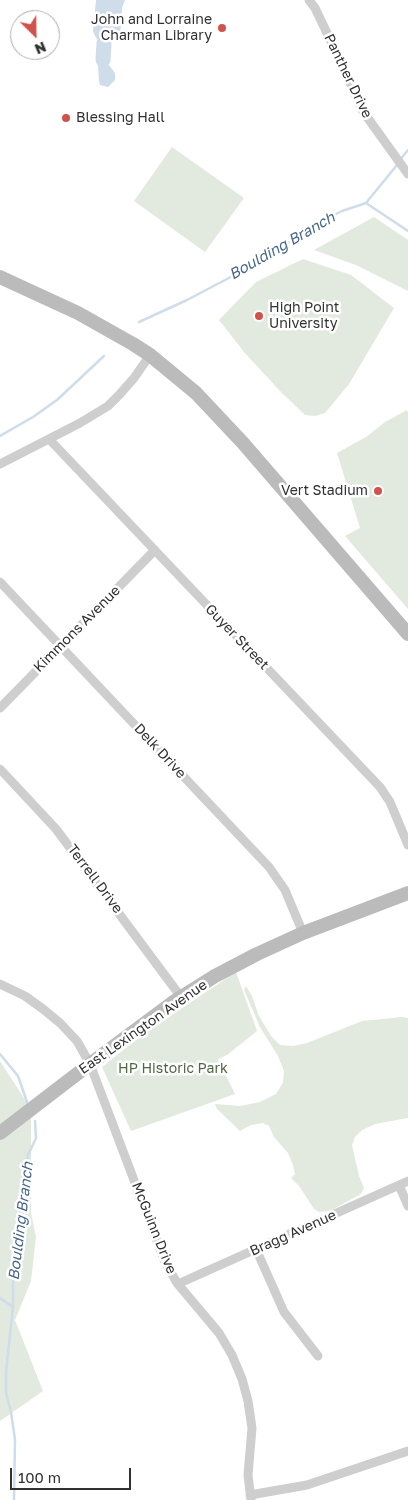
<!DOCTYPE html>
<html>
<head>
<meta charset="utf-8">
<style>
  body { margin:0 }
  #map { position:relative; width:408px; height:1500px; overflow:hidden; background:#fff; font-family:"Golos Text",sans-serif }
  canvas { display:block }
  .north { position:absolute; left:10px; top:10px; width:50px; height:50px; box-sizing:border-box; background:#fff; border:1px solid #adadad; border-radius:50%; rotate:157deg; font-size:14px; font-weight:700; line-height:20px; text-align:center; color:#313131 }
  .north::after { content:''; display:block; margin:auto; width:18px; height:22px; background:#d1524a; clip-path:polygon(50% 0,100% 100%,50% 72%,0 100%) }
  .scale { position:absolute; left:10px; top:1468px; width:121px; height:22px; box-sizing:border-box; border:2px solid #313131; border-top:0; padding-left:6px; font-size:15px; line-height:18px; white-space:nowrap; color:#313131; -webkit-text-stroke:4px #fff; paint-order:stroke }
</style>
</head>
<body>
<div id="map">
<canvas width="408" height="1500"></canvas>
<div class="north">N</div>
<div class="scale">100 m</div>
</div>
<script>
const g = document.querySelector('canvas').getContext('2d');
g.lineJoin = 'round';
function fillPath(path, color) { g.fillStyle = color; g.fill(path, 'evenodd'); }
const shape = rows => new Path2D(rows.map(r => 'M' + r).join(''));
function strokePath(path, color, width, dash) { g.strokeStyle = color; g.lineWidth = width; g.lineCap = dash ? 'butt' : 'round'; g.setLineDash(dash || []); g.stroke(path); }
function write(font, color, halo, rows, align = 'center') {
  g.font = font + ' "Golos Text",sans-serif'; g.lineWidth = 5; g.setLineDash([]); g.textBaseline = 'middle'; g.strokeStyle = halo; g.fillStyle = color; for (const [text, x, y, turn = 0] of rows) {
    g.save(); g.translate(x, y); g.rotate((+turn || 0) * Math.PI / 180); g.textAlign = isNaN(turn) ? turn : align; if (halo) g.strokeText(text, 0, 0); g.fillText(text, 0, 0); g.restore();
  }
}
fillPath(shape([
  [172,147,244,198,205,252,134,201],
  [374,217,408,240,408,291,356,265,314,250],
  [303,259,351,275,394,308,349,384,325,413,315,416,305,415,280,391,244,352,219,320,256,282],
  [407,410,408,413,408,609,345,536,360,528,337,453,366,437,385,422],
  [236,972,257,1031,227,1055,218,1059,235,1094,131,1131,102,1067,146,1032],
  [246,986,252,996,259,1016,271,1036,280,1045,293,1046,307,1043,362,1021,402,1017,408,1018,408,1118,375,1124,362,1130,355,1137,352,1145,359,1176,364,1188,361,1194,330,1211,319,1212,314,1209,299,1186,291,1178,295,1174,293,1165,288,1153,274,1137,269,1126,263,1123,251,1125,240,1131,217,1109,215,1104,240,1106,260,1102,276,1094,283,1083,284,1071,278,1056,260,1027,244,990],
  [0,1061,31,1109,31,1213,36,1237,31,1281,15,1320,43,1391,0,1421]
]), '#e2e9de');
fillPath(shape([
  [96,0,125,0,122,8,121,26,119,37,111,43,104,43,99,42,95,36,93,31],
  [101,60,105,60,115,73,115,80,108,87,100,85,99,81,98,65]
]), '#cfdce9');
strokePath(shape([
  [400,160,408,150],
  [366,203,408,231],
  [139,322,187,300,244,270,275,250,312,230,330,217,342,211,366,203,397,165],
  [0,436,33,417,57,400,104,356],
  [0,1054,18,1076,27,1102],
  [0,1298,13,1307],
  [14,1500,15,1440,11,1412,6,1393,6,1372,13,1307,13,1283,21,1203,28,1155,36,1138,35,1121]
]), '#cfdce9', 2.5);
strokePath(shape([
  [103,60,104,43]
]), '#cfdce9', 15);
strokePath(shape([
  [309,0,315,8,339,58,362,110,408,174],
  [49,439,380,787,390,802,408,845],
  [0,464,80,423,108,406,120,394,134,378,150,355],
  [0,582,269,867,285,890,303,933],
  [0,708,155,550],
  [0,769,56,829,181,997],
  [0,984,25,996,43,1009,60,1023,77,1041,90,1064,165,1262,177,1283,219,1333,232,1355,242,1379,248,1401,252,1428,248,1475,251,1500],
  [399,1185,408,1206],
  [256,1249,284,1312,318,1356],
  [177,1283,180,1283,408,1181],
  [250,1495,307,1485,408,1451]
]), '#cecece', 9);
strokePath(shape([
  [0,277,78,313,133,344,150,355,196,393,243,443,408,634],
  [0,1133,90,1064,172,1003,215,976,257,954,303,933,408,893]
]), '#bbb', 14);
for (const [x, y, r, color] of [
  [222,28,5,"#d1524a"],
  [66,118,5,"#d1524a"],
  [259,316,5,"#d1524a"],
  [378,491,5,"#d1524a"]
]) { const dot = new Path2D(); dot.arc(x, y, r, 0, 2 * Math.PI); g.fillStyle = color; g.fill(dot); strokePath(dot, '#fff', 2); }
write('14px', '#313131', '#fff', [
  ["John and Lorraine",212,20],
  ["Charman Library",212,36],
  ["Blessing Hall",76,118,"left"],
  ["High Point",269,308,"left"],
  ["University",269,324,"left"],
  ["Vert Stadium",368,491]
], 'right');
write('14px', '#313131', '#fff', [
  ["Panther Drive",348,76,64],
  ["Kimmons Avenue",77,629,-45],
  ["Guyer Street",237,637,46],
  ["Delk Drive",160,751,47],
  ["Terrell Drive",95,879,53],
  ["East Lexington Avenue",143,1027,-35],
  ["McGuinn Drive",154,1228,68],
  ["Bragg Avenue",293,1233,-24]
]);
write('14px', '#4f6743', '#fff', [
  ["HP Historic Park",173,1069]
]);
write('italic 15px', '#486789', '#fff', [
  ["Boulding Branch",282,246,-30],
  ["Boulding Branch",21,1221,-83]
]);
</script>
</body>
</html>
